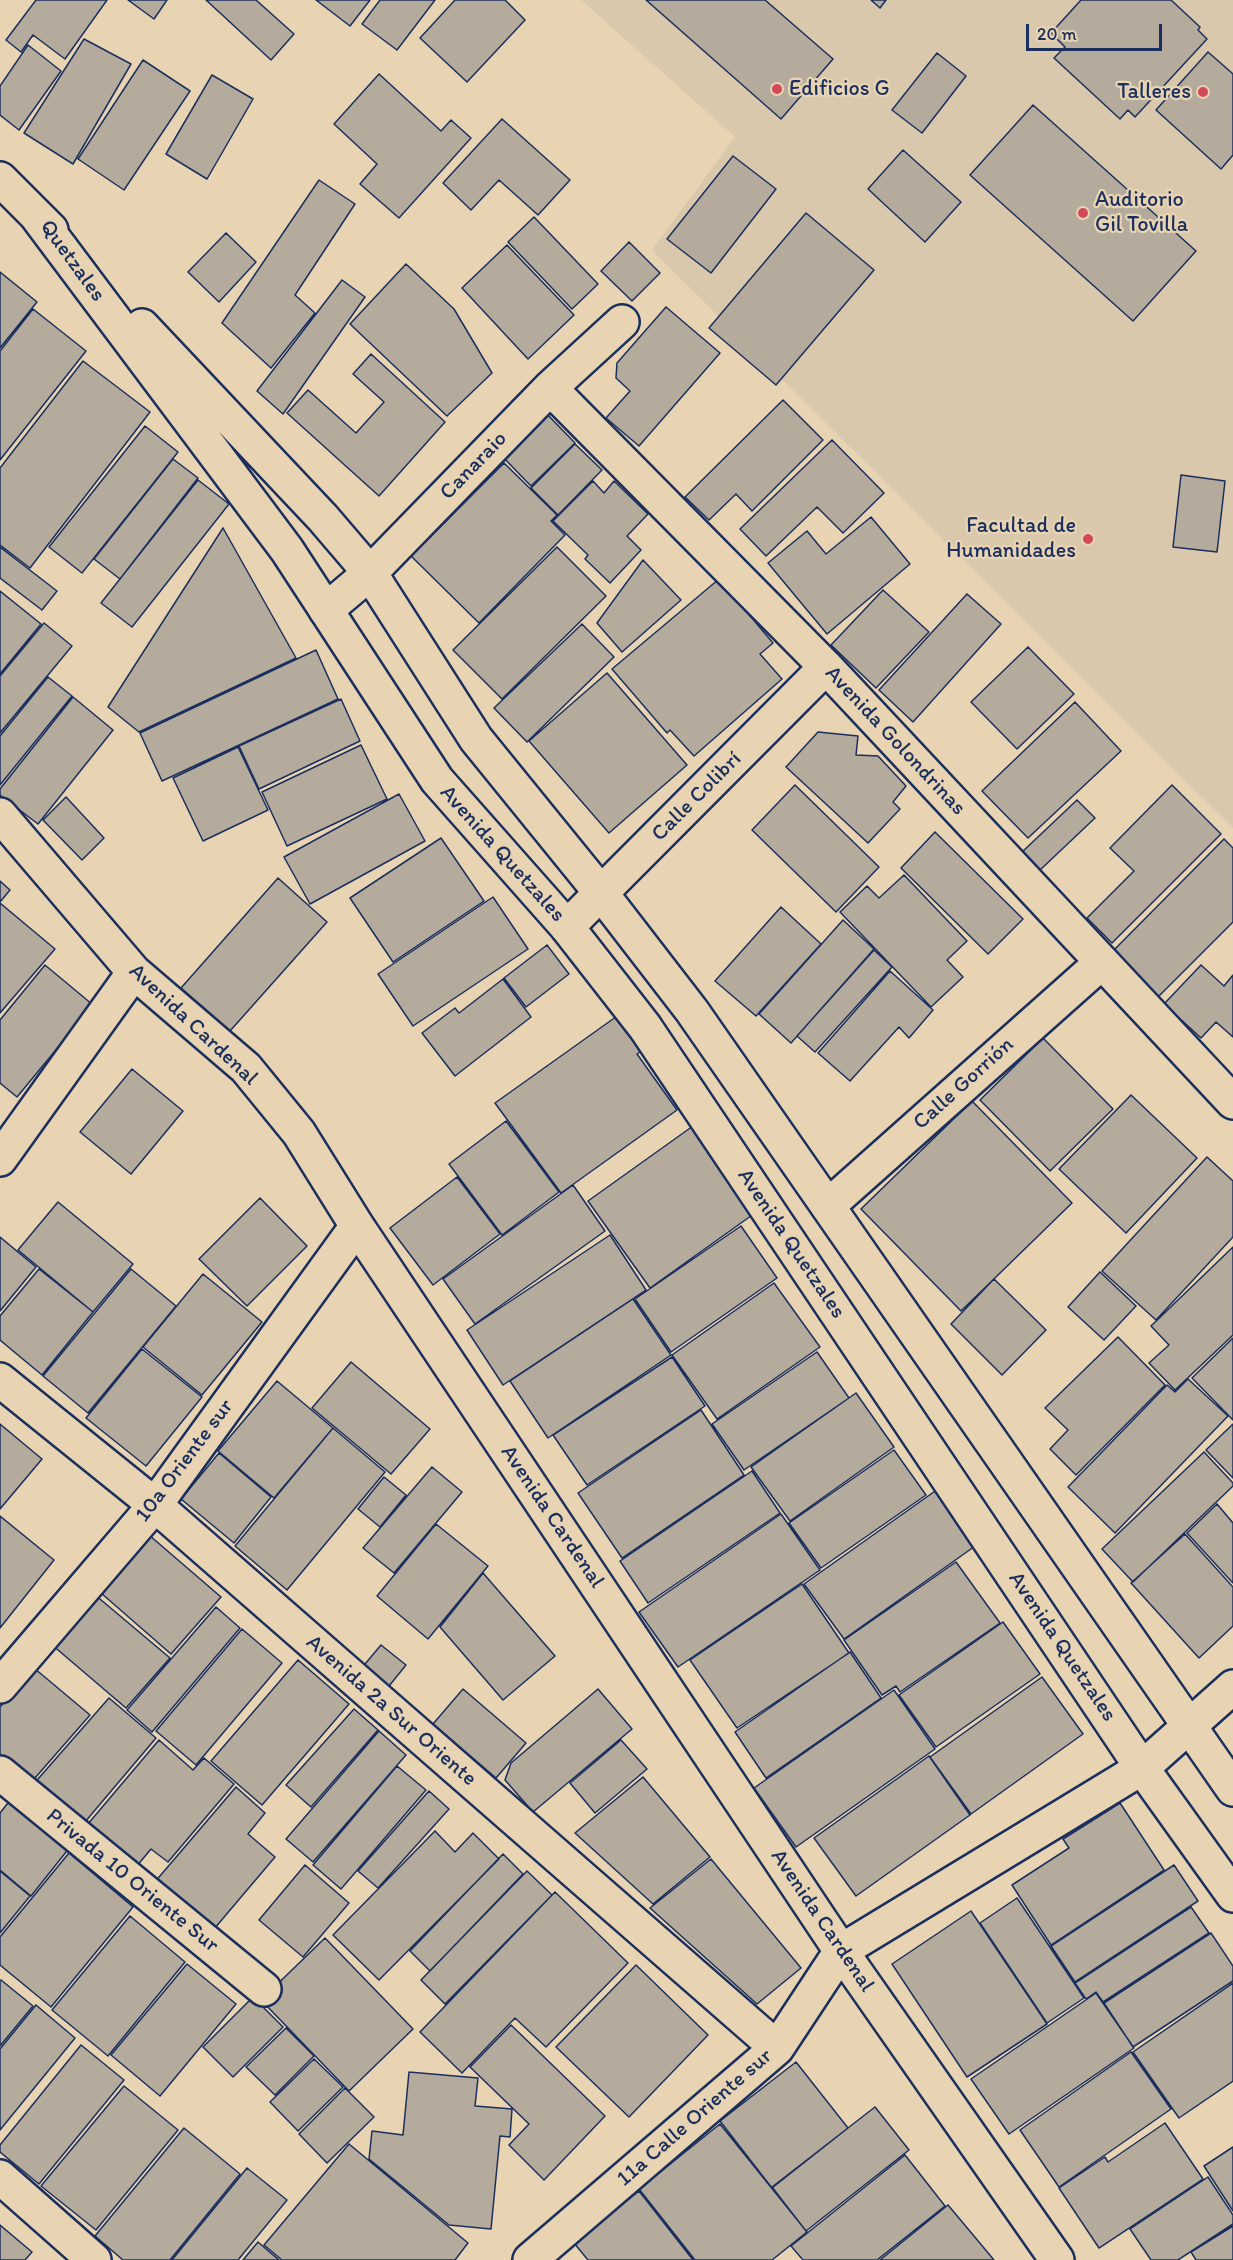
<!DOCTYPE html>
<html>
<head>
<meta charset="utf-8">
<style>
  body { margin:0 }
  #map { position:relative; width:1233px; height:2260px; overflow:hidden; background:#e8d4b2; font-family:Itim,sans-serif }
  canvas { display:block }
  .scale { position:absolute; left:1026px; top:24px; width:136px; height:27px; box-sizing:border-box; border:3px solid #1b2f5e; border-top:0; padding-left:8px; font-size:18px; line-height:21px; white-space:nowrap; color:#1b2f5e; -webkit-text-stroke:4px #e8d4b2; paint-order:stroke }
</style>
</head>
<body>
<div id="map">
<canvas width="1233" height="2260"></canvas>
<div class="scale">20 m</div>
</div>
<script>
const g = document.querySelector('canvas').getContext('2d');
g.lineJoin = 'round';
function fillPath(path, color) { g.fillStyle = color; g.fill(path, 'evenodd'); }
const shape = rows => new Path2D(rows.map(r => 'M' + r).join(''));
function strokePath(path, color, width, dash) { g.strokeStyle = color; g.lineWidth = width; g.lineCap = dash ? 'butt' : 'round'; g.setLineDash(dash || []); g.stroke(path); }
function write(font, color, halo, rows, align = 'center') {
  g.font = font + ' Itim,sans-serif'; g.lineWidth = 4.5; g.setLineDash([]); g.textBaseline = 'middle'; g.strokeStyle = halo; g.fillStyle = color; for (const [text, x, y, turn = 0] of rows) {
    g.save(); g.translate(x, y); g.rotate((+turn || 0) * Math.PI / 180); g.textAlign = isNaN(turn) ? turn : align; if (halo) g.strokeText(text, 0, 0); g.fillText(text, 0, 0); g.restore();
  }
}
fillPath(shape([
  [581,0,1233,0,1233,828,652,250,735,137]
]), '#d9c8ac');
const building = shape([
  [36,0,107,0,65,59,33,35,21,52,6,40,36,0],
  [128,0,167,0,154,19,128,0],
  [206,0,256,0,294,34,271,60,206,0],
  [316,0,370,0,350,26,316,0],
  [380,0,435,0,397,50,362,24,380,0],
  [455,0,505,0,525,20,467,82,420,38,455,0],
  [646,0,765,0,833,59,781,119,646,0],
  [871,0,886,0,880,8,871,0],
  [1081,0,1171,0,1200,27,1198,30,1207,39,1135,117,1128,110,1120,119,1054,58,1065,47,1051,33,1081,0],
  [84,39,131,64,73,164,24,133,84,39],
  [28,45,61,71,19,130,0,115,0,86,28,45],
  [1208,52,1233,74,1233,155,1221,169,1156,110,1208,52],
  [937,53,966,76,922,133,892,110,937,53],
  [143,60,190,91,124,190,78,159,143,60],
  [379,74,441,131,451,120,471,138,399,218,360,184,377,164,334,124,379,74],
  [212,75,253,99,207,179,166,154,212,75],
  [1033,105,1196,251,1133,321,970,175,1033,105],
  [502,119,570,180,538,215,499,180,471,210,443,183,502,119],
  [903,150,961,202,925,242,868,189,903,150],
  [733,156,776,189,711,273,667,239,733,156],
  [319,180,355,204,295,295,315,313,271,368,222,323,319,180],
  [806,213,874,270,776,385,709,328,806,213],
  [534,217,598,284,572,309,508,242,534,217],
  [226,233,256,262,219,302,188,272,226,233],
  [629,242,660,273,632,301,601,271,629,242],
  [507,245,574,315,528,359,462,288,507,245],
  [406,264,454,309,492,373,447,416,350,324,406,264],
  [0,272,37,302,0,348,0,272],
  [342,280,365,297,283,414,257,391,342,280],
  [666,307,720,353,639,446,606,418,630,391,616,378,617,363,666,307],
  [33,309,86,351,0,460,0,351,33,309],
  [371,354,445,422,379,496,287,413,308,390,356,433,384,402,353,374,371,354],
  [83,361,150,412,30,568,0,545,0,468,83,361],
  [783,400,823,440,752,511,736,494,709,520,685,497,783,400],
  [543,410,575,443,531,486,499,453,543,410],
  [145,426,178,452,82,573,49,547,145,426],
  [832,440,884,493,843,533,817,507,766,556,740,529,832,440],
  [575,444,602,470,558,515,531,488,575,444],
  [173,459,198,478,120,579,94,559,173,459],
  [504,463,557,515,551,521,565,535,479,623,411,556,504,463],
  [1181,475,1225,481,1217,552,1173,547,1181,475],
  [198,480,229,504,132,627,101,603,198,480],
  [593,481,604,493,614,481,648,514,627,536,641,550,610,583,585,559,588,555,553,521,593,481],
  [871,517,910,564,827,634,768,563,807,531,826,554,871,517],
  [223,528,296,658,139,732,108,707,223,528],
  [0,547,57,591,42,610,0,578,0,547],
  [557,547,606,596,502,699,453,650,557,547],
  [643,560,681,600,622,652,597,623,643,560],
  [719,579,773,643,760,654,782,679,694,756,670,730,667,733,612,669,719,579],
  [883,590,929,632,876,688,831,645,883,590],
  [0,591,41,624,0,674,0,591],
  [967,594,1001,624,913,722,879,690,967,594],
  [44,623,72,646,0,733,0,676,44,623],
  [582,624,614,657,527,742,494,708,582,624],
  [1028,647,1074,694,1017,749,971,702,1028,647],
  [316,650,338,699,162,781,140,733,316,650],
  [607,673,687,765,609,833,529,741,607,673],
  [48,677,72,696,0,785,0,736,48,677],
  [73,697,113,730,38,824,0,795,0,789,73,697],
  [341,699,360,741,259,789,239,746,341,699],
  [1075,702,1121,751,1028,838,982,791,1075,702],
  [818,732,858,736,856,755,878,756,906,786,893,802,900,809,868,843,786,767,818,732],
  [361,745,387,799,287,846,262,792,361,745],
  [238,747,268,810,203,841,173,778,238,747],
  [795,785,879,867,836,912,752,830,795,785],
  [1172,785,1221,834,1112,943,1087,918,1134,871,1110,848,1172,785],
  [399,794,425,841,310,904,284,857,399,794],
  [66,797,104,838,82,860,43,820,66,797],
  [1077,800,1095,818,1039,871,1021,853,1077,800],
  [935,832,1023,919,988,954,901,868,935,832],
  [441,838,484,901,393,962,350,898,441,838],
  [1224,839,1233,848,1233,922,1157,998,1112,952,1224,839],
  [904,875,967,941,947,960,963,977,931,1007,840,912,867,886,879,898,904,875],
  [278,878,327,922,230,1031,181,988,278,878],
  [0,881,10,890,0,902,0,881],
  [493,897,528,949,413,1026,378,974,493,897],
  [0,903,55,949,0,1013,0,903],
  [781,907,821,944,756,1016,715,981,781,907],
  [843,920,874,949,791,1043,759,1014,843,920],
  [547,945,569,974,526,1007,504,978,547,945],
  [874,950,892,967,815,1052,797,1036,874,950],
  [45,965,93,1005,17,1097,0,1083,0,1020,45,965],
  [1201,965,1224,986,1233,975,1233,1037,1216,1022,1201,1038,1164,1004,1201,965],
  [890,971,933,1010,909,1038,899,1027,850,1081,818,1053,890,971],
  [503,979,531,1017,455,1076,422,1033,455,1008,459,1013,503,979],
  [627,1009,652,1044,637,1054,677,1110,561,1193,495,1103,627,1009],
  [1043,1038,1113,1109,1050,1171,980,1100,1043,1038],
  [132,1069,183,1111,131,1174,80,1132,132,1069],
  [1131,1095,1197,1158,1126,1233,1059,1169,1131,1095],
  [972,1101,1072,1203,961,1311,861,1209,972,1101],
  [506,1121,559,1192,502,1235,449,1164,506,1121],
  [700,1121,762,1208,650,1288,588,1201,700,1121],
  [1207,1157,1233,1181,1233,1237,1156,1320,1102,1271,1207,1157],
  [457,1177,500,1234,433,1285,390,1228,457,1177],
  [573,1185,605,1231,475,1324,443,1279,573,1185],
  [260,1198,307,1246,247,1306,199,1259,260,1198],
  [58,1202,133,1264,93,1312,18,1250,58,1202],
  [741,1226,777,1278,671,1352,635,1299,741,1226],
  [610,1235,646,1290,503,1385,467,1330,610,1235],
  [0,1237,36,1267,0,1311,0,1237],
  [1233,1247,1233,1335,1175,1390,1149,1363,1169,1345,1151,1326,1233,1247],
  [39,1269,93,1312,42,1375,0,1340,0,1316,39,1269],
  [131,1269,176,1306,88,1413,43,1376,131,1269],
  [1100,1272,1136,1306,1104,1340,1068,1307,1100,1272],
  [203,1274,262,1322,202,1395,143,1347,203,1274],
  [994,1279,1046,1330,1002,1375,951,1324,994,1279],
  [774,1283,820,1347,717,1419,672,1355,774,1283],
  [633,1299,671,1355,548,1438,510,1381,633,1299],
  [1118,1337,1165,1385,1076,1475,1050,1449,1068,1430,1045,1408,1118,1337],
  [1233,1338,1233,1420,1192,1378,1233,1338],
  [142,1349,202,1397,146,1466,86,1418,142,1349],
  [817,1352,849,1398,744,1470,712,1424,817,1352],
  [672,1357,705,1406,587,1485,553,1435,672,1357],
  [351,1362,430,1429,391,1474,312,1408,351,1362],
  [1188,1379,1228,1416,1115,1533,1068,1487,1167,1385,1175,1392,1188,1379],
  [277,1381,333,1428,274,1498,218,1451,277,1381],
  [856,1393,894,1447,790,1521,751,1467,856,1393],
  [701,1410,744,1475,622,1558,578,1493,701,1410],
  [0,1424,42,1459,0,1509,0,1424],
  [1233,1424,1233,1478,1206,1450,1233,1424],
  [333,1428,385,1472,287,1590,235,1546,333,1428],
  [894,1450,926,1495,821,1568,789,1523,894,1450],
  [1204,1452,1233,1483,1233,1486,1133,1582,1102,1549,1204,1452],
  [219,1453,271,1497,234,1543,181,1499,219,1453],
  [432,1467,462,1492,394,1573,363,1548,432,1467],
  [752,1471,780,1513,648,1603,620,1561,752,1471],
  [384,1477,406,1495,380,1527,358,1509,384,1477],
  [938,1489,978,1544,844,1639,804,1584,938,1489],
  [1217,1504,1233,1523,1233,1583,1187,1533,1217,1504],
  [781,1514,820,1570,678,1667,639,1612,781,1514],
  [0,1516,54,1560,0,1628,0,1516],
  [436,1524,488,1566,428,1639,377,1596,436,1524],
  [142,1529,221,1597,171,1654,93,1586,142,1529],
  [1185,1534,1233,1587,1233,1626,1199,1658,1131,1583,1185,1534],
  [956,1562,1000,1623,900,1692,896,1686,882,1695,844,1640,956,1562],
  [483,1573,555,1656,503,1700,440,1627,483,1573],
  [802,1584,849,1653,737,1728,690,1660,802,1584],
  [94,1594,170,1658,126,1708,51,1644,94,1594],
  [216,1607,240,1628,152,1732,127,1710,216,1607],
  [1003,1622,1040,1674,936,1747,899,1695,1003,1622],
  [242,1629,282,1663,196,1765,156,1731,242,1629],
  [381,1645,406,1665,385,1691,360,1670,381,1645],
  [850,1652,881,1698,766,1778,735,1732,850,1652],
  [298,1660,349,1704,262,1805,211,1761,298,1660],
  [34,1668,90,1715,28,1786,0,1762,0,1707,34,1668],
  [1042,1677,1083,1734,971,1814,930,1757,1042,1677],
  [463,1689,526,1743,496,1778,433,1724,463,1689],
  [598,1689,632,1729,533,1812,505,1780,511,1763,598,1689],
  [894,1690,935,1749,796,1847,754,1788,894,1690],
  [109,1698,156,1738,79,1829,31,1787,109,1698],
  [354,1709,378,1730,311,1807,286,1785,354,1709],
  [379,1731,406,1755,313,1862,286,1839,379,1731],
  [159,1740,193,1770,204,1758,234,1784,168,1862,151,1849,131,1873,82,1831,159,1740],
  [621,1740,647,1769,595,1813,570,1783,621,1740],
  [929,1756,970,1815,856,1896,814,1838,929,1756],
  [397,1766,426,1790,341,1889,313,1865,397,1766],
  [643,1777,710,1857,653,1904,575,1833,643,1777],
  [236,1787,265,1813,248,1834,275,1857,214,1929,148,1890,236,1787],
  [429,1791,449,1809,378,1888,358,1871,429,1791],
  [15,1794,74,1842,31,1896,0,1870,0,1813,15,1794],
  [1120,1803,1164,1870,1051,1945,1012,1885,1069,1848,1063,1839,1120,1803],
  [435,1831,455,1852,473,1833,499,1859,379,1980,333,1935,435,1831],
  [69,1853,133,1907,51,2007,0,1965,0,1937,69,1853],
  [503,1854,523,1874,430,1971,410,1951,503,1854],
  [711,1859,801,1968,757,2004,650,1908,711,1859],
  [305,1865,349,1903,303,1957,259,1920,305,1865],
  [1174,1865,1198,1901,1075,1982,1051,1946,1174,1865],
  [0,1871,30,1896,0,1933,0,1871],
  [527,1871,552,1895,445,2004,421,1980,527,1871],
  [555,1892,628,1963,546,2047,515,2018,462,2073,420,2032,555,1892],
  [1017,1898,1084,1998,1047,2023,980,1923,1017,1898],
  [1191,1907,1209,1933,1103,2002,1096,1992,1086,1999,1075,1983,1191,1907],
  [971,1911,1047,2024,967,2077,892,1964,971,1911],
  [130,1916,185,1962,108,2056,52,2010,130,1916],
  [1211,1933,1233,1966,1233,1981,1133,2047,1104,2003,1211,1933],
  [325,1938,413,2029,349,2091,261,2000,325,1938],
  [187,1964,236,2004,160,2096,111,2055,187,1964],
  [636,1965,708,2035,629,2117,556,2047,636,1965],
  [1,1980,33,2006,0,2046,0,1981,1,1980],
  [1233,1983,1233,2081,1179,2118,1133,2052,1233,1983],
  [1096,1993,1134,2048,1009,2134,971,2079,1096,1993],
  [253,1997,283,2027,233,2077,203,2047,253,1997],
  [36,2005,75,2038,0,2130,0,2049,36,2005],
  [511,2025,605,2116,544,2180,509,2145,529,2124,470,2067,511,2025],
  [286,2028,314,2056,275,2095,246,2067,286,2028],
  [81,2045,124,2080,39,2184,0,2152,0,2145,81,2045],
  [1131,2052,1171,2109,1059,2187,1020,2130,1131,2052],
  [314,2059,343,2087,298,2131,270,2102,314,2059],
  [796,2062,848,2128,772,2188,720,2121,796,2062],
  [409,2072,478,2078,475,2106,512,2109,510,2137,500,2136,491,2229,449,2225,369,2159,372,2131,403,2135,409,2072],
  [124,2086,178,2130,96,2230,41,2186,124,2086],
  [345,2088,374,2117,327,2163,299,2134,345,2088],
  [875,2107,909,2150,806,2231,772,2187,875,2107],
  [1165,2123,1203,2179,1099,2248,1059,2188,1105,2157,1108,2162,1165,2123],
  [720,2124,807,2232,772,2260,695,2260,639,2189,720,2124],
  [184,2128,240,2174,170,2260,123,2260,95,2236,184,2128],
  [349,2144,468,2243,455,2260,282,2260,264,2245,349,2144],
  [1233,2147,1233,2211,1204,2166,1233,2147],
  [905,2155,945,2206,877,2260,803,2260,791,2246,905,2155],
  [247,2168,287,2200,238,2260,172,2260,247,2168],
  [1208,2177,1233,2215,1233,2224,1178,2260,1151,2260,1130,2229,1208,2177],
  [639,2191,693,2260,588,2260,574,2243,639,2191],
  [948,2205,994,2260,880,2260,948,2205],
  [0,2225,32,2252,25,2260,0,2260,0,2225],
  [1233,2226,1233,2260,1196,2260,1191,2252,1233,2226],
  [258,2242,279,2260,243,2260,258,2242]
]);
fillPath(building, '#b5ab9d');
strokePath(building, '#1b2f5e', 1.5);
const street = shape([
  [550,388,826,667,1233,1102],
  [326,610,370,573,550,388,622,322],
  [0,815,134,972,246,1068,299,1133,357,1226,841,1951,1057,2260],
  [567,927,826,667],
  [0,1159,134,972],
  [828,1206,1101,963],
  [0,1380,155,1505,777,2048],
  [0,1686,155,1505,357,1226],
  [0,1773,264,1989],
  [0,2177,94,2260],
  [530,2260,777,2048,841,1951,1142,1768,1233,1687]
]);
const secondary = shape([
  [0,179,51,230],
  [36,215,287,550,437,780,567,927,645,1027,1142,1768,1233,1895],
  [142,326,323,518,370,573,476,739,601,893,692,1011,1233,1789]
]);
strokePath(street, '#1b2f5e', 38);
strokePath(secondary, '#1b2f5e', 38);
strokePath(street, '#e8d4b2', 33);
strokePath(secondary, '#e8d4b2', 33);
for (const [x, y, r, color] of [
  [777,89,6,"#d1495b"],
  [1203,92,6,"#d1495b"],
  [1083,213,6,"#d1495b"],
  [1088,539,6,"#d1495b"]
]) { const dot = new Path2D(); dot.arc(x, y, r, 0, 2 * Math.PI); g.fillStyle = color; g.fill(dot); strokePath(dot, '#e8d4b2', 2); }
write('22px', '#1b2f5e', '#e8d4b2', [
  ["Edificios G",789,89],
  ["Talleres",1191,92,"right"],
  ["Auditorio",1095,200],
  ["Gil Tovilla",1095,225],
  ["Facultad de",1076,526,"right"],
  ["Humanidades",1076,551,"right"]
], 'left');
write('22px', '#1b2f5e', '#e8d4b2', [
  ["Quetzales",72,261,54],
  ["Canaraio",474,466,-46],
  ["Avenida Golondrinas",895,741,47],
  ["Calle Colibrí",697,797,-45],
  ["Avenida Quetzales",502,854,48],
  ["Avenida Cardenal",193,1025,43],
  ["Calle Gorrión",964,1084,-42],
  ["Avenida Quetzales",791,1244,56],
  ["10a Oriente sur",185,1461,-53],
  ["Avenida Cardenal",552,1517,56],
  ["Avenida Quetzales",1062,1647,56],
  ["Avenida 2a Sur Oriente",391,1711,41],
  ["Privada 10 Oriente Sur",132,1881,39],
  ["Avenida Cardenal",822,1921,56],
  ["11a Calle Oriente sur",695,2118,-41]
]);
</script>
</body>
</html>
